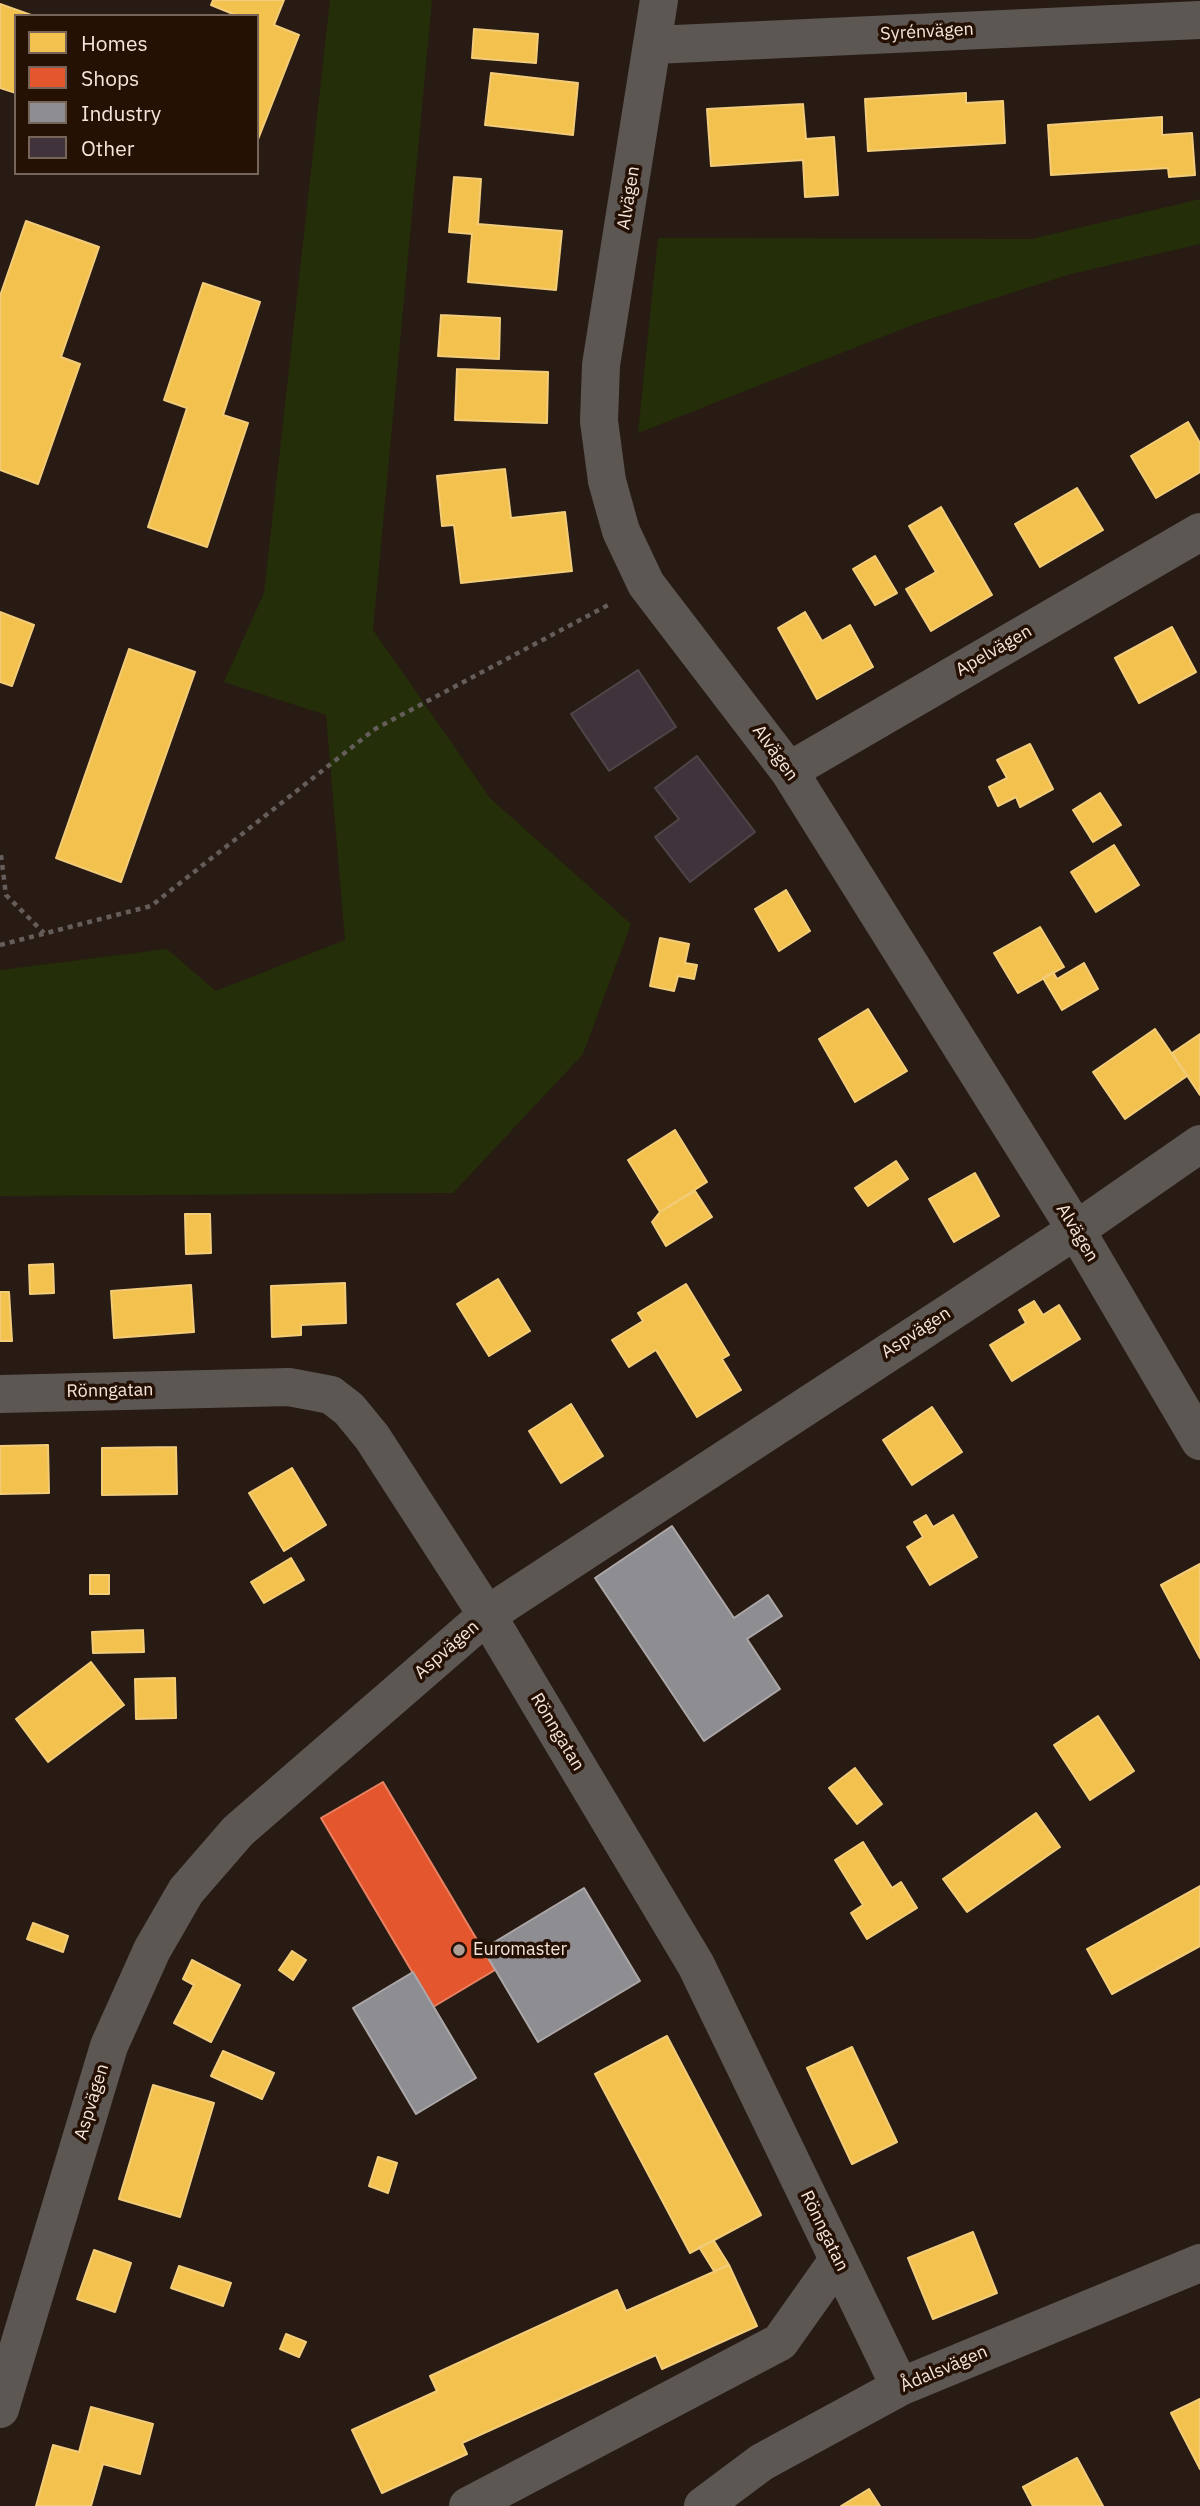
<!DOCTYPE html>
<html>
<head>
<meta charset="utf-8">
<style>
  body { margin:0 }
  #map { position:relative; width:1200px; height:2506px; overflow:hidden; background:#281b14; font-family:"IBM Plex Sans",sans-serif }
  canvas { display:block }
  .legend { position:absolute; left:14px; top:14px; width:245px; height:161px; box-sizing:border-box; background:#251004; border:2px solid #78655a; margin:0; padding:9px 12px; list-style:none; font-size:21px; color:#f5e5dc }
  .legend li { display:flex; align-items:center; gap:14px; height:35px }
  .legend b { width:35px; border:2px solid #78655a }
</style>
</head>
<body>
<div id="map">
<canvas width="1200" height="2506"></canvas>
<ul class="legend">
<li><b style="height:19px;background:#f2c14e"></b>Homes</li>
<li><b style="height:19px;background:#e4572e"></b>Shops</li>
<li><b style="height:19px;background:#8d8d92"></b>Industry</li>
<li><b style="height:19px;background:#40333b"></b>Other</li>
</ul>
</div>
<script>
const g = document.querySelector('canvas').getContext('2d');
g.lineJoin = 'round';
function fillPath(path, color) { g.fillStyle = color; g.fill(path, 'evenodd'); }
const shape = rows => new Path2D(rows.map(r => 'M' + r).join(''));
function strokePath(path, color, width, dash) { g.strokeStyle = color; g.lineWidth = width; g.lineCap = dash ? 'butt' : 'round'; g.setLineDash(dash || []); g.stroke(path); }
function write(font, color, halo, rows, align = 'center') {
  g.font = font + ' "IBM Plex Sans",sans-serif'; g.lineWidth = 7; g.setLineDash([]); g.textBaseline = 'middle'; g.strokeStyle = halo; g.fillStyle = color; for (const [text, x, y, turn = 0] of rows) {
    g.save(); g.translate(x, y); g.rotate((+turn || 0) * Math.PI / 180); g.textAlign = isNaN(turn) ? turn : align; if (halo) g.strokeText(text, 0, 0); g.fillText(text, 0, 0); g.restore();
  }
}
fillPath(shape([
  [330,0,432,0,373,630,490,798,631,924,583,1054,453,1193,0,1196,0,970,167,949,216,991,345,940,326,715,224,682,264,593],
  [1200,199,1200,244,1071,274,920,322,638,433,658,238,1032,239]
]), '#242e08');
const homes = shape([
  [213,0,284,0,274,25,299,35,257,142,257,16,238,16,211,5,213,0],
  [0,4,34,16,16,16,16,93,0,88,0,4],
  [474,29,538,34,536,63,472,58,474,29],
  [491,73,578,83,573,135,485,125,491,73],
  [966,93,966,103,1003,101,1005,143,868,151,865,99,966,93],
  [803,104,806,139,834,137,838,195,805,197,803,160,711,166,707,109,803,104],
  [1162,117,1162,135,1192,133,1195,175,1169,177,1168,168,1051,175,1048,125,1162,117],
  [454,177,481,179,478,224,562,231,556,290,468,282,472,234,449,232,454,177],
  [26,221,99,247,61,357,80,364,38,484,0,470,0,296,26,221],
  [203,283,260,302,223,415,248,423,207,547,148,527,187,408,164,400,203,283],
  [441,315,500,318,499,359,438,356,441,315],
  [457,369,548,372,547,423,455,420,457,369],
  [1188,422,1200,443,1200,472,1156,498,1131,456,1188,422],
  [505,469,511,518,565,512,572,571,461,583,454,525,442,526,437,476,505,469],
  [1077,488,1103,530,1040,567,1015,524,1077,488],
  [941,507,992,595,931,631,906,589,936,572,909,526,941,507],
  [875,556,897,593,875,605,853,569,875,556],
  [0,612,34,625,12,686,0,682,0,612],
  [805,612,822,641,850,625,873,667,817,699,778,628,805,612],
  [1172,627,1196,672,1139,703,1115,658,1172,627],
  [129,649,195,672,121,882,56,858,129,649],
  [1030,744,1053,789,1020,807,1016,797,998,806,989,787,1007,778,997,760,1030,744],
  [1100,793,1121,825,1093,842,1073,810,1100,793],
  [1114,845,1139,885,1096,912,1071,872,1114,845],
  [786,890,810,931,779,951,755,909,786,890],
  [1040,927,1064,967,1018,993,994,953,1040,927],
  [660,938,689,944,685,963,697,965,694,979,678,976,674,991,650,986,660,938],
  [1084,963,1098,989,1062,1010,1043,978,1053,972,1057,979,1084,963],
  [868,1009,907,1071,855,1102,819,1039,868,1009],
  [1155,1029,1187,1076,1125,1119,1093,1072,1155,1029],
  [1200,1034,1200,1095,1172,1053,1200,1034],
  [675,1130,707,1182,660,1212,628,1160,675,1130],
  [896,1161,908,1179,868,1206,855,1188,896,1161],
  [975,1173,999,1216,954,1242,929,1199,975,1173],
  [695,1191,712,1217,666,1246,652,1222,660,1212,695,1191],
  [185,1214,210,1214,211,1253,186,1254,185,1214],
  [53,1264,54,1293,30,1294,29,1265,53,1264],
  [498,1279,530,1331,489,1356,457,1304,498,1279],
  [345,1283,346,1323,301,1325,301,1335,272,1337,271,1286,345,1283],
  [686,1284,729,1355,722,1359,741,1390,697,1417,656,1350,629,1367,612,1340,643,1321,638,1313,686,1284],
  [191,1285,194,1332,114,1338,111,1291,191,1285],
  [0,1292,9,1292,12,1341,0,1341,0,1292],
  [1034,1301,1043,1315,1059,1305,1080,1339,1012,1381,990,1345,1026,1323,1019,1310,1034,1301],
  [571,1404,603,1456,561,1483,529,1431,571,1404],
  [932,1407,962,1452,912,1485,883,1440,932,1407],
  [48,1445,49,1493,0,1494,0,1446,48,1445],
  [176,1447,177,1494,102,1495,102,1448,176,1447],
  [292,1468,326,1525,284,1551,249,1493,292,1468],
  [926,1515,933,1527,953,1515,977,1557,930,1585,907,1547,923,1537,914,1522,926,1515],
  [291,1558,304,1580,264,1603,251,1582,291,1558],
  [1200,1564,1200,1658,1161,1585,1200,1564],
  [90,1575,109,1575,109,1594,90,1594,90,1575],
  [143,1630,144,1652,93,1653,92,1632,143,1630],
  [91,1662,124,1705,48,1762,16,1719,91,1662],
  [175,1678,176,1718,136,1719,135,1679,175,1678],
  [1098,1716,1134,1771,1090,1800,1054,1745,1098,1716],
  [855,1768,882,1804,857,1824,829,1788,855,1768],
  [1036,1813,1060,1847,967,1912,943,1879,1036,1813],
  [863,1842,892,1888,901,1882,917,1908,867,1939,851,1913,863,1905,835,1860,863,1842],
  [1200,1886,1200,1946,1112,1994,1087,1949,1200,1886],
  [33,1923,68,1936,63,1952,27,1939,33,1923],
  [292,1951,306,1960,293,1980,279,1970,292,1951],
  [192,1960,240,1985,211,2042,174,2023,194,1985,183,1979,192,1960],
  [667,2036,761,2215,690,2253,595,2074,667,2036],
  [852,2047,897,2142,852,2164,807,2068,852,2047],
  [223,2051,274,2073,262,2099,211,2076,223,2051],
  [153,2085,214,2103,180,2217,119,2199,153,2085],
  [378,2157,397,2163,388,2193,369,2186,378,2157],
  [973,2232,997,2293,933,2319,908,2258,973,2232],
  [714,2241,729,2265,714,2271,699,2247,714,2241],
  [94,2250,131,2263,115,2312,77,2299,94,2250],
  [729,2265,757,2326,662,2369,656,2355,462,2443,467,2454,382,2493,352,2430,437,2391,430,2376,617,2290,626,2311,729,2265],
  [179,2266,231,2283,223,2306,171,2288,179,2266],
  [286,2334,306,2342,299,2357,280,2349,286,2334],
  [1200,2399,1200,2469,1171,2413,1200,2399],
  [91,2407,153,2424,140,2474,103,2464,91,2506,36,2506,53,2445,79,2452,91,2407],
  [1077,2458,1103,2506,1033,2506,1023,2487,1077,2458],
  [869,2489,880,2506,841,2506,869,2489]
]);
fillPath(homes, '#f2c14e');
strokePath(homes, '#f3cc79', 2);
const shops = shape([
  [383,1782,495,1970,433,2007,321,1818,383,1782]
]);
fillPath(shops, '#e4572e');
strokePath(shops, '#e98262', 2);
const industry = shape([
  [672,1526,734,1618,768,1595,782,1616,747,1639,780,1689,704,1741,595,1578,672,1526],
  [584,1888,640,1981,538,2042,483,1949,584,1888],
  [413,1972,476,2078,416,2114,353,2008,413,1972]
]);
fillPath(industry, '#8d8d92');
strokePath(industry, '#aca7a8', 2);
const building = shape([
  [638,670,676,727,609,771,571,714,638,670],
  [697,756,755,832,690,882,655,837,679,819,655,788,697,756]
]);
fillPath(building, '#40333b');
strokePath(building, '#4e4648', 2);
strokePath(shape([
  [1,855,6,895,44,933],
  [0,945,151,906,375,729,612,603]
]), '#645d5a', 4.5, [5, 5]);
strokePath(shape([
  [659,0,601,365,599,421,607,481,621,531,646,584,789,771,1076,1230,1200,1441],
  [654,45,1200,20],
  [789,771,1200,532],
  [0,1394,289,1387,331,1395,349,1409,372,1437,487,1615,696,1965,900,2387],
  [0,2409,109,2046,152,1950,186,1891,238,1831,487,1615,1076,1230,1200,1144],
  [468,2506,780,2342,838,2260],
  [703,2506,762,2462,900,2387,1200,2263]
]), '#5d5754', 38);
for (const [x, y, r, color] of [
  [459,1950,7,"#ad9e96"]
]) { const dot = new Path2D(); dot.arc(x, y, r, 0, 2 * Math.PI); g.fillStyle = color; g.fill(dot); strokePath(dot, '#251004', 2.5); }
write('18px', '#f5e5dc', '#251004', [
  ["Syrénvägen",927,32,-3],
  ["Alvägen",629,198,-81],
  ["Apelvägen",994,651,-30],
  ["Alvägen",775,753,54],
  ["Alvägen",1077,1233,59],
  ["Aspvägen",916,1333,-33],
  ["Rönngatan",110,1391,-1],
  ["Aspvägen",447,1650,-41],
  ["Rönngatan",557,1732,59],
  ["Aspvägen",92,2102,-73],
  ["Rönngatan",824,2231,64],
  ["Ådalsvägen",944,2369,-23]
]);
write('18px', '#f5e5dc', '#251004', [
  ["Euromaster",473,1950]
], 'left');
</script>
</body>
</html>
